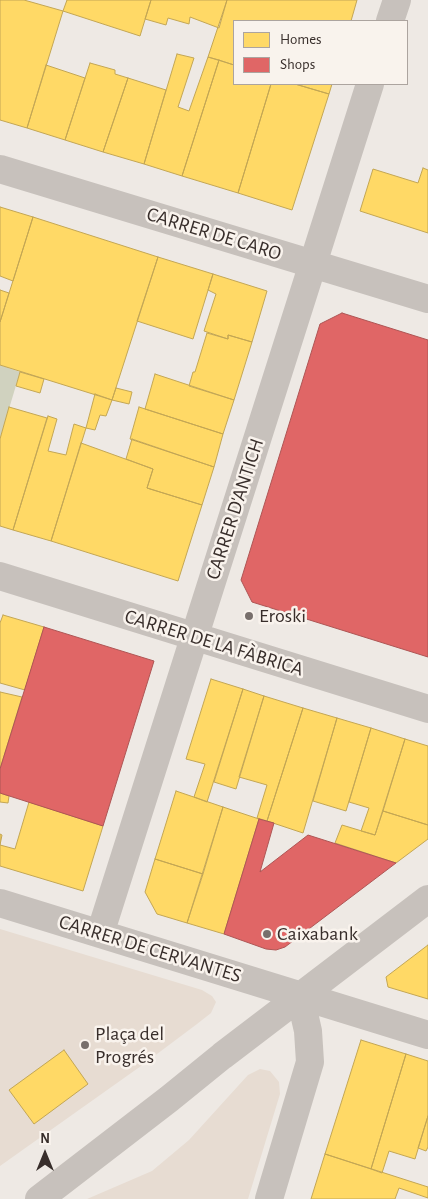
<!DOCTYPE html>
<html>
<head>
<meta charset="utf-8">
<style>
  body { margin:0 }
  #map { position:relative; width:428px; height:1199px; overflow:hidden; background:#eee9e4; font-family:"Alegreya Sans",sans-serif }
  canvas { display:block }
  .legend { position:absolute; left:233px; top:20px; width:175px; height:65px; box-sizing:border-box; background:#f9f3ed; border:1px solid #aca49f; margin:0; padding:6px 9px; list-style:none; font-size:15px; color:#382e2b }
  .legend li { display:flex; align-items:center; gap:10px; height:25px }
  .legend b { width:25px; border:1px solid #aca49f }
  .north { position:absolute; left:20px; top:1129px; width:50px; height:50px; -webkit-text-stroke:4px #f9f3ed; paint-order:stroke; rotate:0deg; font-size:14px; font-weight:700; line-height:20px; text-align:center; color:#382e2b }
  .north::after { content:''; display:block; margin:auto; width:18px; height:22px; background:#382e2b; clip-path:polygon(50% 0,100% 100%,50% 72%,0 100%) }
</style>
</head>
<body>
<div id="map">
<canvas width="428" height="1199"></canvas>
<ul class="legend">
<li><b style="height:14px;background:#ffd966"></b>Homes</li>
<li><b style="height:14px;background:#e06666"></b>Shops</li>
</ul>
<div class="north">N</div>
</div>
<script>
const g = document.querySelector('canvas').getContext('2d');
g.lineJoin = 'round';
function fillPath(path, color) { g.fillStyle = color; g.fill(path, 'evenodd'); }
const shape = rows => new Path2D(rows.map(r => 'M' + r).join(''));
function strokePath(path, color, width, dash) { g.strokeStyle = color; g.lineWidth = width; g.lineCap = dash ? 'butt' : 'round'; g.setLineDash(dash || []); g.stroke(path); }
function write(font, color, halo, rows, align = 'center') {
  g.font = font + ' "Alegreya Sans",sans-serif'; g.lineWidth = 5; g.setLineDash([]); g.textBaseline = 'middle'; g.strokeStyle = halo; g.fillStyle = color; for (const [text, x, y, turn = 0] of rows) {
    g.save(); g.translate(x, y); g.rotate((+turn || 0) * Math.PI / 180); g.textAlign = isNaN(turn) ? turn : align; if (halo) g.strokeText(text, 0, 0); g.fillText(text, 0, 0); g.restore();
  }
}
fillPath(shape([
  [0,365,20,372,0,439]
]), '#d0d2bf');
fillPath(shape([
  [0,929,202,990,212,996,216,1002,211,1013,197,1024,141,1066,0,1166],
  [260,1069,270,1071,279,1082,280,1094,248,1199,87,1199,152,1171,189,1140,248,1075]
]), '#e7dcd2');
const homes = shape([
  [0,0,24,0,63,11,27,128,0,120,0,0],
  [67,0,151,0,140,36,63,11,67,0],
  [151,0,227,0,219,28,190,17,189,24,168,18,166,25,145,19,151,0],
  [227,0,357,0,351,21,234,21,234,65,208,57,227,0],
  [177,54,194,58,178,107,189,111,208,57,219,60,182,176,144,164,177,54],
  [219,60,234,65,234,84,271,84,238,193,182,176,219,60],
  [90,63,115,70,115,74,128,78,103,152,65,140,90,63],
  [46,65,85,78,65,140,27,128,46,65],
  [128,78,166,90,144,164,103,152,128,78],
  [271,84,295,84,329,94,292,210,238,193,271,84],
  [295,84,332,84,329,94,295,84],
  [423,168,428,170,428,233,360,211,373,169,418,183,423,168],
  [0,207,33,217,13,281,0,276,0,207],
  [33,217,158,257,112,400,0,365,0,322,33,217],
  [158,257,213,274,193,339,137,321,158,257],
  [213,274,267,291,252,342,228,335,228,339,204,331,216,294,208,290,213,274],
  [0,290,9,293,0,322,0,290],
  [207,333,228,339,228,335,252,342,234,400,189,386,193,372,195,372,207,333],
  [20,372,44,379,40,393,16,386,20,372],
  [155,374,234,400,223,434,145,409,155,374],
  [116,388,132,392,129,404,112,400,116,388],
  [95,394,112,400,106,416,100,415,95,430,86,428,95,394],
  [9,407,47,418,13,530,0,526,0,439,9,407],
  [139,407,223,434,214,467,130,439,139,407],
  [48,416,57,419,48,451,66,455,74,424,86,428,51,541,13,530,48,416],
  [132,439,214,467,202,505,147,488,153,469,126,459,132,439],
  [81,443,153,469,147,488,202,505,178,581,51,541,81,443],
  [3,615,44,627,25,690,0,683,0,623,3,615],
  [211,679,243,689,207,802,194,797,205,764,186,759,211,679],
  [243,689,264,696,236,789,214,782,243,689],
  [0,692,22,697,0,769,0,692],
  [264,696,303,708,267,821,257,818,267,785,239,777,264,696],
  [303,708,337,718,303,833,267,821,303,708],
  [337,718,371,728,346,811,313,801,337,718],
  [371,728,405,739,375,835,361,831,369,808,349,802,371,728],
  [405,739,428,746,428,825,383,811,405,739],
  [176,791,223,807,203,874,155,859,176,791],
  [0,793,9,796,8,803,0,802,0,793],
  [29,802,103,826,83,891,0,866,0,834,2,835,0,845,15,849,29,802],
  [223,807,259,819,224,934,187,923,223,807],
  [383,811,428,825,428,839,396,863,335,843,342,825,375,835,383,811],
  [155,859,203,874,187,923,157,914,145,892,155,859],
  [428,945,428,999,388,987,386,977,428,945],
  [361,1040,406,1054,371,1169,325,1154,361,1040],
  [64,1050,88,1084,34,1124,9,1090,64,1050],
  [406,1054,428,1061,428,1116,415,1159,389,1151,382,1173,371,1169,406,1054],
  [428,1116,428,1147,426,1151,418,1148,428,1116],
  [325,1154,428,1187,428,1198,399,1188,395,1199,311,1199,325,1154]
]);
fillPath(homes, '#ffd966');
strokePath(homes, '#c3a654', 1);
const shops = shape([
  [342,313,428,340,428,657,252,602,241,580,320,324,342,313],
  [44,627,154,661,103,826,0,793,0,769,44,627],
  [259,819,274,823,260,872,308,835,396,863,285,947,276,950,266,949,224,934,259,819]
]);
fillPath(shops, '#e06666');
strokePath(shops, '#ae5554', 1);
strokePath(shape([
  [390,21,397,0],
  [0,169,428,299],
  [0,576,428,709],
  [0,903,428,1035],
  [100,934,370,84],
  [39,1199,169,1099,222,1056,428,899],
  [269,1199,310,1062,308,1031,300,996]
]), '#c7c1bc', 28);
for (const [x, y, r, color] of [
  [249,616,5,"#786f6c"],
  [267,934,5,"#786f6c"],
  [85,1045,5,"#786f6c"]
]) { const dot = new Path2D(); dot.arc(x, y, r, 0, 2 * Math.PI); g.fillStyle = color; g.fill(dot); strokePath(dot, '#f9f3ed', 2); }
write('20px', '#382e2b', '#f9f3ed', [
  ["CARRER DE CARO",214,234,17],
  ["CARRER D'ANTICH",235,509,-72],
  ["CARRER DE LA FÀBRICA",214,643,17],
  ["CARRER DE CERVANTES",150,949,17]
]);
write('20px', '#382e2b', '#f9f3ed', [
  ["Eroski",259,616],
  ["Caixabank",277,934],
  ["Plaça del",95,1034],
  ["Progrés",95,1057]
], 'left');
</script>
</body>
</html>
